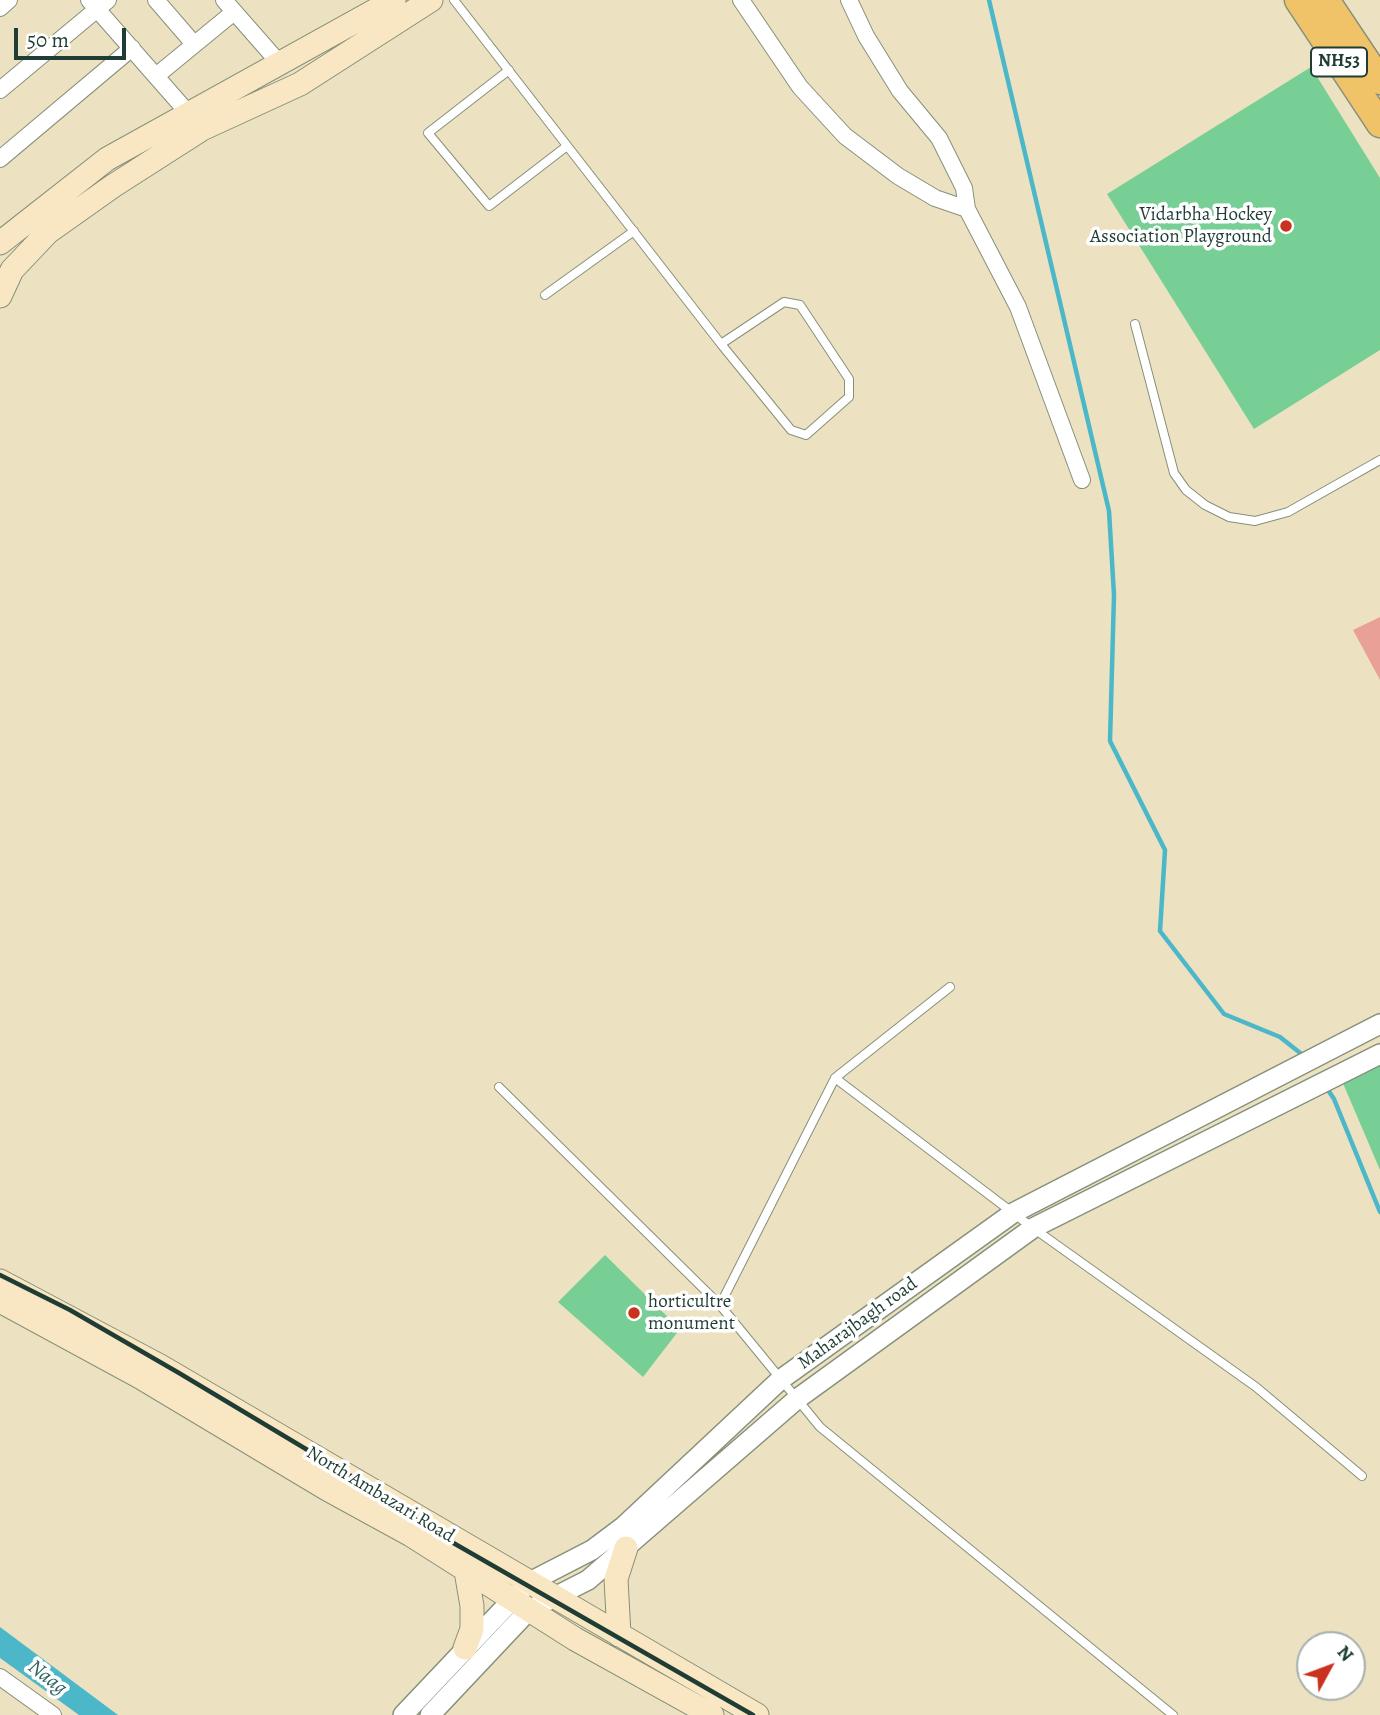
<!DOCTYPE html>
<html>
<head>
<meta charset="utf-8">
<style>
  body { margin:0 }
  #map { position:relative; width:1380px; height:1715px; overflow:hidden; background:#ece2c1; font-family:Alegreya,serif }
  canvas { display:block }
  .north { position:absolute; left:1296px; top:1631px; width:70px; height:70px; box-sizing:border-box; background:#fff; border:2px solid #a5b1ae; border-radius:50%; rotate:49deg; font-size:19px; font-weight:700; line-height:28px; text-align:center; color:#1f3d34 }
  .north::after { content:''; display:block; margin:auto; width:24px; height:32px; background:#c8321e; clip-path:polygon(50% 0,100% 100%,50% 72%,0 100%) }
  .scale { position:absolute; left:14px; top:28px; width:112px; height:32px; box-sizing:border-box; border:4px solid #1f3d34; border-top:0; padding-left:9px; font-size:21px; line-height:24px; white-space:nowrap; color:#1f3d34; -webkit-text-stroke:5px #fff; paint-order:stroke }
</style>
</head>
<body>
<div id="map">
<canvas width="1380" height="1715"></canvas>
<div class="north">N</div>
<div class="scale">50 m</div>
</div>
<script>
const g = document.querySelector('canvas').getContext('2d');
g.lineJoin = 'round';
function fillPath(path, color) { g.fillStyle = color; g.fill(path, 'evenodd'); }
const shape = rows => new Path2D(rows.map(r => 'M' + r).join(''));
function strokePath(path, color, width, dash) { g.strokeStyle = color; g.lineWidth = width; g.lineCap = dash ? 'butt' : 'round'; g.setLineDash(dash || []); g.stroke(path); }
function write(font, color, halo, rows, align = 'center') {
  g.font = font + ' Alegreya,serif'; g.lineWidth = 7; g.setLineDash([]); g.textBaseline = 'middle'; g.strokeStyle = halo; g.fillStyle = color; for (const [text, x, y, turn = 0] of rows) {
    g.save(); g.translate(x, y); g.rotate((+turn || 0) * Math.PI / 180); g.textAlign = isNaN(turn) ? turn : align; if (halo) g.strokeText(text, 0, 0); g.fillText(text, 0, 0); g.restore();
  }
}
fillPath(shape([
  [1311,67,1380,178,1380,350,1254,429,1107,194],
  [1380,1063,1380,1170,1342,1081],
  [605,1255,680,1329,643,1377,558,1302]
]), '#77cf95');
fillPath(shape([
  [0,1627,118,1715,79,1715,0,1658]
]), '#4bb7c8');
strokePath(shape([
  [989,0,1109,511,1114,595,1110,741,1165,850,1160,931,1224,1014,1280,1037,1304,1056],
  [1326,1087,1334,1099,1380,1212]
]), '#4bb7c8', 4.5);
fillPath(shape([
  [1380,617,1380,680,1353,630]
]), '#e9a197');
const service = shape([
  [454,0,721,344,791,430,806,435,849,397,849,379,800,305,784,302,721,344],
  [509,70,428,133,489,206,567,146],
  [545,295,634,231],
  [1135,324,1174,473,1186,490,1205,505,1229,517,1255,521,1288,512,1380,460],
  [835,1078,950,987],
  [499,1087,720,1305,820,1427,1173,1715],
  [720,1305,835,1078,1033,1228,1256,1387,1362,1476]
]);
const minor = shape([
  [89,0,189,114],
  [156,0,194,44],
  [224,0,281,65],
  [741,0,800,87,845,136,898,176,935,198,967,209,1018,307,1082,480],
  [849,0,866,36,900,91,939,138,964,188,967,209],
  [0,8,9,0],
  [156,76,234,12],
  [0,90,108,0],
  [0,159,132,48],
  [0,1677,53,1715]
]);
const tertiary = shape([
  [403,1715,528,1583,592,1550,624,1526,780,1380,1013,1213,1380,1024],
  [430,1715,529,1610,588,1580,797,1399,1033,1228,1380,1054]
]);
const secondary = shape([
  [0,243,107,159,394,0],
  [0,296,12,270,48,232,113,186,202,129,300,84,431,0],
  [0,1281,160,1366,757,1715],
  [0,1301,140,1377,327,1489,411,1535,575,1639,712,1715],
  [619,1635,616,1579,626,1548],
  [465,1648,472,1629,472,1606,466,1571]
]);
const trunk = shape([
  [1298,0,1380,124],
  [1326,0,1380,81]
]);
strokePath(service, '#86907a', 10);
strokePath(minor, '#86907a', 18);
strokePath(tertiary, '#86907a', 22);
strokePath(secondary, '#86907a', 25);
strokePath(trunk, '#86907a', 29);
strokePath(service, '#fff', 8);
strokePath(minor, '#fff', 16);
strokePath(tertiary, '#fff', 19);
strokePath(secondary, '#f9e7c3', 23);
strokePath(trunk, '#f1c369', 26);
strokePath(shape([
  [0,1275,70,1310,179,1373,351,1476,436,1533,753,1715]
]), '#1f3d34', 4.5);
for (const [x, y, r, color] of [
  [1286,226,7,"#c8321e"],
  [634,1313,7,"#c8321e"]
]) { const dot = new Path2D(); dot.arc(x, y, r, 0, 2 * Math.PI); g.fillStyle = color; g.fill(dot); strokePath(dot, '#fff', 2.5); }
for (const [x, y, w] of [
  [1339,62,56]
]) { const box = new Path2D(); box.roundRect(x - w / 2, y - 14.5, w, 29, 5); g.fillStyle = '#fff'; g.fill(box); strokePath(box, '#1f3d34', 2); }
write('bold 18px', '#1f3d34', null, [
  ["NH53",1339,62]
]);
write('19px', '#1f3d34', '#fff', [
  ["Vidarbha Hockey",1272,215],
  ["Association Playground",1272,237],
  ["horticultre",648,1302,"left"],
  ["monument",648,1324,"left"]
], 'right');
write('19px', '#1f3d34', '#fff', [
  ["Maharajbagh road",858,1324,-36],
  ["North Ambazari Road",380,1495,31]
]);
write('italic 21px', '#2c6260', '#fff', [
  ["Naag",47,1678,38]
]);
</script>
</body>
</html>
